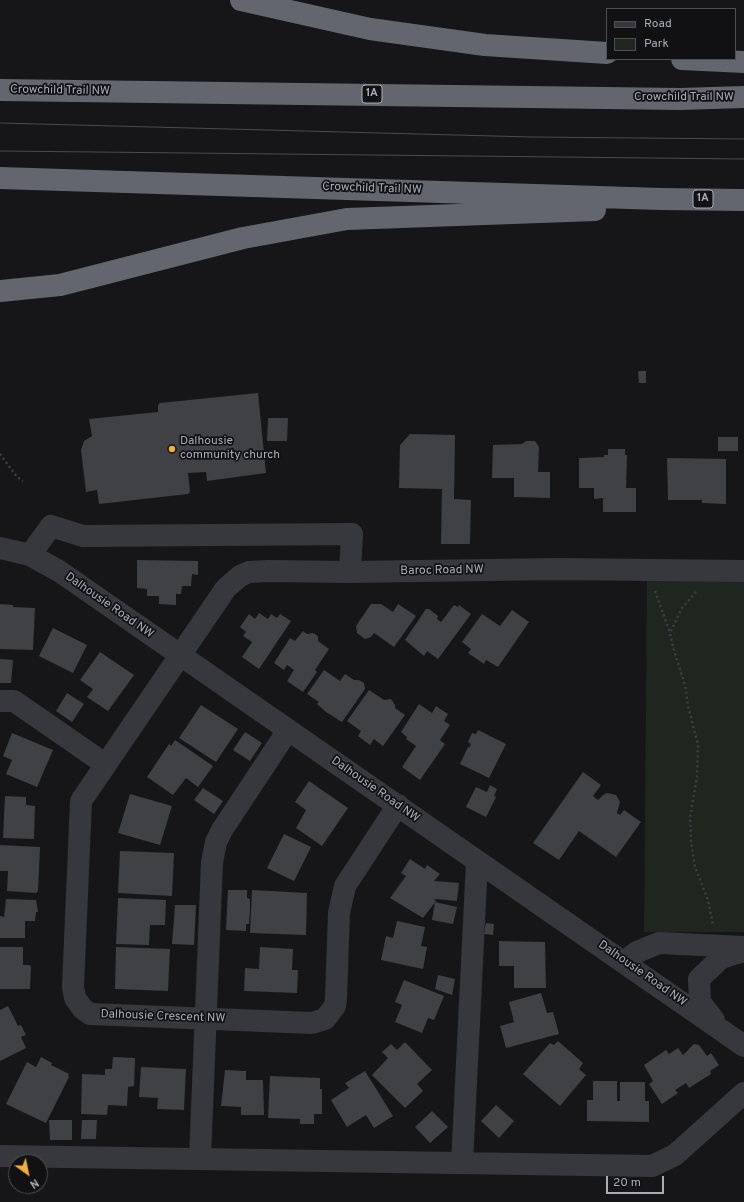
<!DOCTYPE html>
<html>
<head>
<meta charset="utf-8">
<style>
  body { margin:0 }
  #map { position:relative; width:744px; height:1202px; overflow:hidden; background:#161618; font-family:Overpass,sans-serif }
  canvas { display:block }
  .legend { position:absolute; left:606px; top:8px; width:130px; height:52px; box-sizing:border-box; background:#111113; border:1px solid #4d4f55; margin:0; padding:5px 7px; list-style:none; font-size:12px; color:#a8adb8 }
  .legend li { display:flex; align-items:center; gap:8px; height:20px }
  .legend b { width:20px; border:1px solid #4d4f55 }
  .north { position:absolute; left:8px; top:1154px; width:40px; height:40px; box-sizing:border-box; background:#111113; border:1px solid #4d4f55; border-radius:50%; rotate:147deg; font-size:11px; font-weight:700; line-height:16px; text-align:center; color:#a8adb8 }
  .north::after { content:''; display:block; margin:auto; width:14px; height:18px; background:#f2b134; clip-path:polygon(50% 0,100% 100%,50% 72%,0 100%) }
  .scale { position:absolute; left:606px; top:1176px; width:58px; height:18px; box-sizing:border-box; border:2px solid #a8adb8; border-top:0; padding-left:5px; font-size:12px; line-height:14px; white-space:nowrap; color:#a8adb8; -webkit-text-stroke:3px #111113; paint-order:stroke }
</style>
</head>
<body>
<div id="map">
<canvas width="744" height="1202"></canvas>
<ul class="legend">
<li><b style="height:5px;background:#37383d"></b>Road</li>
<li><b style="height:11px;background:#1e261f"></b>Park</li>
</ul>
<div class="north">N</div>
<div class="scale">20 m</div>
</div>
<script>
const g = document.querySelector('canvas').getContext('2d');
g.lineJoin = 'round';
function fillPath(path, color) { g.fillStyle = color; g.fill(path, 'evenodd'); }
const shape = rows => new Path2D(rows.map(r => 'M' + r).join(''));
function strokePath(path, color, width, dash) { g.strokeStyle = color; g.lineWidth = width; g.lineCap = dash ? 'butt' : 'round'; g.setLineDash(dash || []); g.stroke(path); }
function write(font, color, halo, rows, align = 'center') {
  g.font = font + ' Overpass,sans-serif'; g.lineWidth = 3.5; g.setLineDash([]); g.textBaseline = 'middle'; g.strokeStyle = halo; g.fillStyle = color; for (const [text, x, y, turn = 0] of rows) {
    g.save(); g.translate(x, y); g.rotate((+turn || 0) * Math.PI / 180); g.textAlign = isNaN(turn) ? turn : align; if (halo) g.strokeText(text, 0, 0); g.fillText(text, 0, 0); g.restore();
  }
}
fillPath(shape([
  [647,580,744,581,744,932,644,932]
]), '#1e261f');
fillPath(shape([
  [638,371,646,371,646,383,639,383],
  [258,393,266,473,207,481,206,472,188,473,190,492,188,494,99,504,97,490,86,492,81,450,84,441,92,436,89,419,158,412,158,405,160,403],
  [268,418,288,418,287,441,267,441],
  [410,434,455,435,454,499,471,500,470,544,441,544,442,489,399,488,400,445],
  [718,437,738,437,738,451,718,451],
  [526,441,535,441,539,447,538,472,550,472,550,498,514,497,514,478,492,478,493,445,522,444],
  [608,449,625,449,625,455,627,455,626,488,636,488,636,512,603,512,603,498,594,499,594,488,579,488,579,458,604,457,604,455,608,455],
  [667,458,726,459,726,504,702,503,702,500,668,500],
  [137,560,198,561,198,575,192,574,191,586,182,586,181,594,176,594,176,605,159,604,159,596,147,596,147,589,137,588],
  [0,604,13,605,13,607,35,608,33,650,0,649],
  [371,604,381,604,393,612,398,604,416,616,394,647,374,633,371,637,365,639,357,633,356,626],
  [454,605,458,607,459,605,471,614,438,659,427,651,424,656,405,640,426,609,429,609,438,616,437,619,441,622],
  [512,610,529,622,498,667,486,660,484,664,468,653,471,649,462,642,482,614,500,626],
  [259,613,268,619,271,614,277,618,280,614,291,621,259,669,242,657,252,642,243,636,246,632,240,627,249,614,255,619],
  [53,628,87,645,73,673,39,656],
  [303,631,307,634,313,633,318,636,318,641,329,649,315,670,317,672,303,692,287,681,294,670,287,665,284,670,274,663,290,638,295,641],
  [100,652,134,675,108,711,87,697,93,689,80,680],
  [0,659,13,660,11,683,0,683],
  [324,670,340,681,345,674,354,680,359,680,364,683,365,689,342,722,326,712,317,704,319,702,307,694],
  [369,690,384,700,391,699,395,705,395,708,405,715,383,746,374,739,370,745,358,736,361,731,347,721],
  [67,693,84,704,72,722,56,711],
  [419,704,432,713,436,706,448,714,444,721,450,725,440,740,445,744,420,780,402,767,416,746,406,739,407,737,401,732],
  [201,705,238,729,216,762,179,738],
  [478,730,506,744,489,778,460,764,468,747,469,748,471,744,468,742,472,733,476,734],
  [245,732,262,743,250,761,233,750],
  [12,733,53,750,37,787,6,774,12,760,3,756],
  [175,740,213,766,198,787,186,778,173,795,147,777,169,744,171,746],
  [583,772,601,785,593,796,598,800,603,795,607,793,616,795,620,802,617,813,620,815,624,810,641,822,616,857,579,831,559,860,533,843],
  [309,781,348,808,322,846,296,828,306,810,295,802],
  [490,785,497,789,494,796,496,797,486,817,466,807,476,787,487,792],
  [203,788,223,801,214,814,194,800],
  [130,794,172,806,160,845,118,833],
  [5,796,26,797,26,805,35,806,34,839,3,838],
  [284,834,311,847,294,881,267,868],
  [0,845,40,847,38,891,36,893,7,891,8,871,0,871],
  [120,851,174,853,172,896,118,893],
  [410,859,425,869,427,865,440,874,434,881,459,883,457,901,434,899,436,901,423,918,390,898,406,876,401,873],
  [228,890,247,890,247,898,250,899,250,911,249,924,246,924,246,931,226,930],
  [252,890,307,893,306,935,250,933],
  [118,898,166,900,165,925,150,925,149,945,116,944],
  [6,899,36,900,38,912,36,912,35,921,25,921,25,938,0,938,0,916,4,917],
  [435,902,457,907,453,924,432,920],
  [175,905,196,905,194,945,172,944],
  [397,921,425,927,421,946,427,947,423,969,381,960,386,936,393,938],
  [486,923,494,924,493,935,484,934],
  [499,941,545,942,546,988,514,988,514,966,499,966],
  [0,947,23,947,23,965,30,965,31,967,30,989,0,989],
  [116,947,170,949,168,991,115,989],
  [260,947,293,949,292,970,298,970,297,993,244,991,245,968,259,969],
  [438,975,455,979,452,995,435,989],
  [404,980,444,996,434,1020,428,1018,422,1033,395,1022,402,1005,395,1002],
  [541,993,547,1013,553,1012,559,1034,506,1048,500,1026,514,1022,509,1002],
  [8,1006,18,1026,21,1025,26,1035,21,1037,26,1048,0,1061,0,1010],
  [558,1041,583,1063,579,1069,586,1075,560,1106,523,1074,550,1043,554,1045],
  [405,1042,432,1070,417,1084,423,1091,405,1108,372,1075,388,1058,382,1052,391,1044,397,1050],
  [694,1044,699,1045,707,1056,711,1053,719,1065,710,1071,711,1074,689,1088,686,1083,675,1090,678,1093,662,1104,649,1084,653,1081,644,1065,666,1050,669,1054,678,1048,683,1055],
  [41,1057,52,1063,51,1065,69,1074,68,1076,69,1077,46,1123,6,1104,27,1062,36,1067],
  [113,1057,135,1058,134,1086,128,1087,127,1106,108,1105,107,1115,81,1114,82,1074,105,1075,105,1069,112,1069],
  [141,1067,186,1069,184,1110,157,1109,158,1098,139,1097],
  [225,1070,246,1071,246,1080,263,1080,264,1115,241,1115,241,1107,221,1106],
  [365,1071,393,1116,374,1128,366,1115,347,1127,331,1100,349,1088,345,1083],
  [270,1076,320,1078,320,1089,322,1089,322,1114,314,1114,314,1124,300,1124,300,1119,268,1118],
  [593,1081,617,1081,617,1101,620,1101,620,1082,645,1082,645,1101,649,1101,649,1122,587,1121,587,1100,593,1100],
  [496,1105,514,1121,499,1138,481,1121],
  [432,1111,448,1127,430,1143,415,1127],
  [49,1120,72,1120,72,1140,50,1140],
  [82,1120,97,1120,96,1139,81,1139]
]), '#404145');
strokePath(shape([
  [0,454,17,477,23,481],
  [655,591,670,633],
  [696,592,682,608,670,633,673,647,685,685,688,706,698,745,697,777,690,817,691,841,695,867,708,900,713,925]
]), '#3d3f44', 2.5, [2, 3]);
strokePath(shape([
  [0,548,30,555,59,571,744,1046],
  [30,555,51,526,83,536,352,534,350,572],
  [0,701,14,701,105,764],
  [398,805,345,886,339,913,336,998,335,1006,325,1019,312,1023,90,1014,83,1009,75,998,73,987,81,801,226,588,240,576,249,572,268,571,350,572,559,569,744,571],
  [624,962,637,952,659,943,744,947],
  [714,1020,700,1002,699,979,721,958,744,951],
  [0,1156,652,1166,675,1155,744,1093],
  [200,1158,212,862,216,842,222,830,288,730],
  [462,1163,477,862]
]), '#37383d', 22);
strokePath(shape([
  [241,0,370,29,485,45,607,53],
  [682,59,744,62],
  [0,90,680,99,744,97],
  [0,178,661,199,744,200],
  [0,291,60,285,243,238,347,219,595,210]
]), '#63666e', 22);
strokePath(shape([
  [0,123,532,137,744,139],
  [0,151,744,159]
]), '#4a4c52', 1);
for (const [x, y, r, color] of [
  [172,449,4,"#f2b134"]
]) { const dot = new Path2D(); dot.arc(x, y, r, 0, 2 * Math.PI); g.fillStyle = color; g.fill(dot); strokePath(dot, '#111113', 1.5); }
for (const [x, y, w] of [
  [372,94,20],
  [703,199,20]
]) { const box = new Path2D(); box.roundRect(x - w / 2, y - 9, w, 18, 3); g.fillStyle = '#111113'; g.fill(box); strokePath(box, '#a8adb8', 1); }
write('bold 11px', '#a8adb8', null, [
  ["1A",372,94],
  ["1A",703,199]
]);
write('12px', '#a8adb8', '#111113', [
  ["Crowchild Trail NW",60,91,1],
  ["Crowchild Trail NW",684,98],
  ["Crowchild Trail NW",372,189,2],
  ["Baroc Road NW",442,571,-1],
  ["Dalhousie Road NW",109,606,35],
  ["Dalhousie Road NW",375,790,35],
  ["Dalhousie Road NW",642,974,35],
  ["Dalhousie Crescent NW",163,1017,2]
]);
write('12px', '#a8adb8', '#111113', [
  ["Dalhousie",180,442],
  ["community church",180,456]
], 'left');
</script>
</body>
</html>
